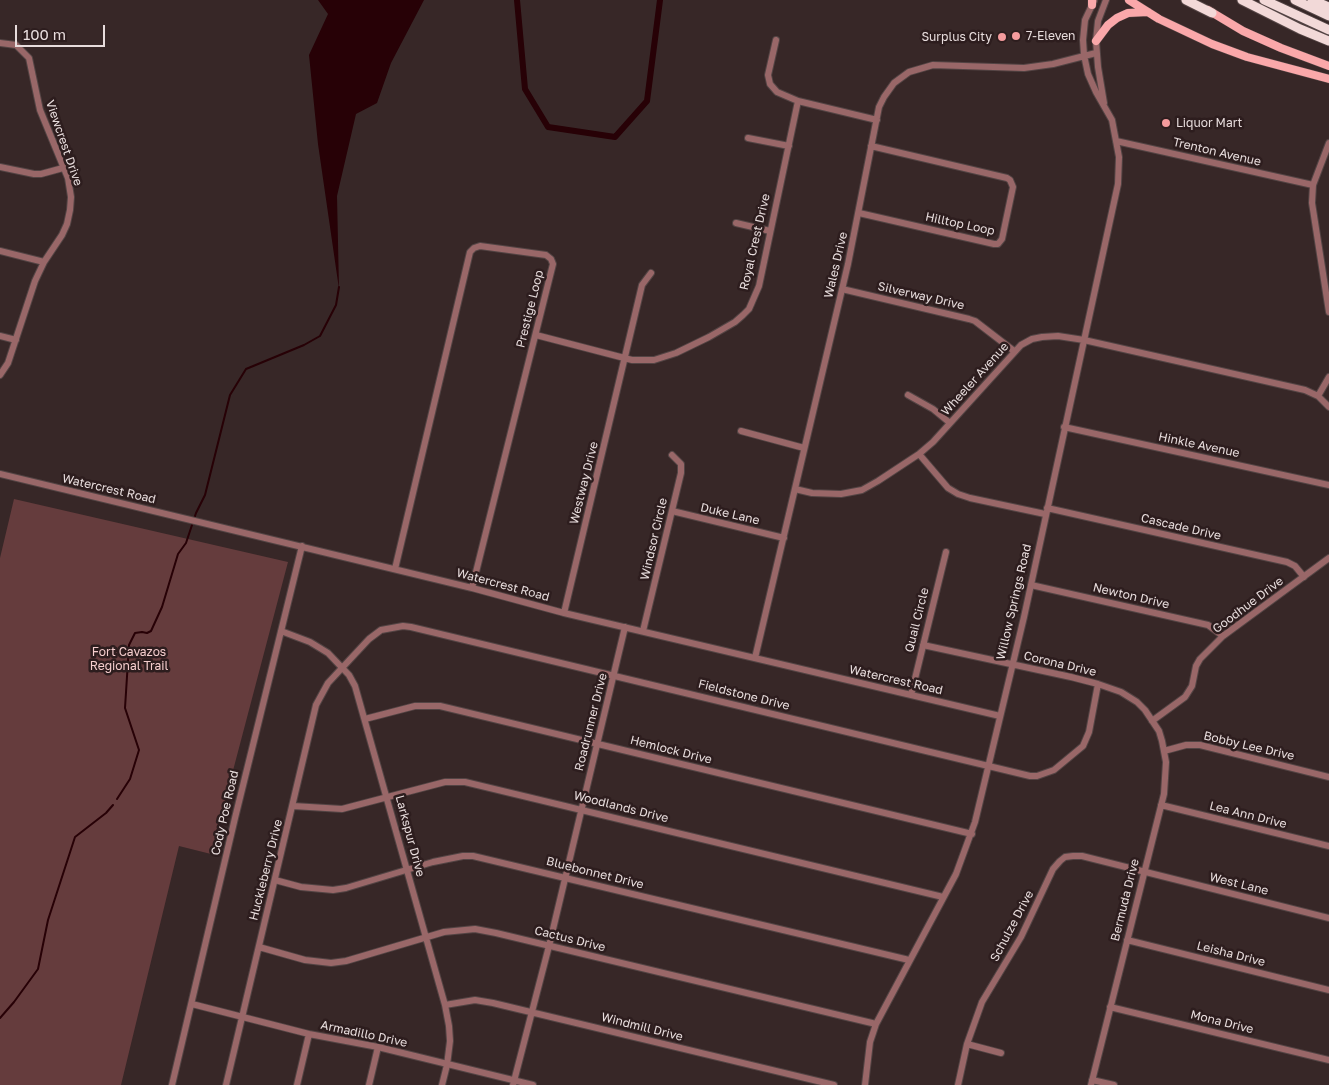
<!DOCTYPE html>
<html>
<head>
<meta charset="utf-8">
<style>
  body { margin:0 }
  #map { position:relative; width:1329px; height:1085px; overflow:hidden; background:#372727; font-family:"Golos Text",sans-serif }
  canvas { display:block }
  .scale { position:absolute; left:15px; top:25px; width:90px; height:22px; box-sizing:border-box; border:2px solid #e8dddd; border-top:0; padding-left:6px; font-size:15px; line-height:18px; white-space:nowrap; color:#e8dddd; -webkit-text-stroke:4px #2d1d1e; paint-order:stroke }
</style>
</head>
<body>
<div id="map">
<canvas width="1329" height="1085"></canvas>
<div class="scale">100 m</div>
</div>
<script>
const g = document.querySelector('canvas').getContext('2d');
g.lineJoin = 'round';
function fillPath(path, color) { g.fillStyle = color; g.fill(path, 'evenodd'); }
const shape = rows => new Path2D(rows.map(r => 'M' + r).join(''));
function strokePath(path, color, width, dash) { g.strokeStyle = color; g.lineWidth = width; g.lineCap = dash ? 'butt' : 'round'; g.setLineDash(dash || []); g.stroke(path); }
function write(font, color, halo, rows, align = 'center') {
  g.font = font + ' "Golos Text",sans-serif'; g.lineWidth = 5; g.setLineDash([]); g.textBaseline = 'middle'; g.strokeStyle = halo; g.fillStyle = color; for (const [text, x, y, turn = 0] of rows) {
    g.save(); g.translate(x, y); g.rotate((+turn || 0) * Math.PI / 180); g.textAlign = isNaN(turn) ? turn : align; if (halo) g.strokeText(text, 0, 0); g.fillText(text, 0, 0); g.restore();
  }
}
fillPath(shape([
  [14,499,288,562,211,854,179,846,121,1085,0,1085,0,558]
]), '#653c3d');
fillPath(shape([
  [318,0,424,0,391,63,377,103,356,114,337,196,339,289,318,144,309,55,328,14]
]), '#270106');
strokePath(shape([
  [117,799,130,779,139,750,125,708,129,645,135,633,142,632,147,633,151,631,162,607,178,554,186,543,196,513,205,495,230,395,246,369,304,345,320,336,336,305,339,287],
  [0,1018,14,1002,38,969,48,920,75,837,106,813,113,805]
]), '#270106', 2);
strokePath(shape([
  [517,0,525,89,548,127,615,137,647,101,660,0]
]), '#270106', 6);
const minor = shape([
  [776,40,768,75,770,84,777,92,798,101,877,120],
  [0,43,16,45,29,58,40,110,68,178,71,197,70,210,67,224,62,235,44,262,35,281,8,363,0,375],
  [1104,103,1098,67,1096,41,1098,21,1106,0],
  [748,138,789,146],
  [1116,141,1313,185],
  [1329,143,1313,185,1312,203,1329,312],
  [0,167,34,174,41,174,63,168],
  [859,213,994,244,998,244,1002,239,1013,187,1010,180,1007,178,871,146],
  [736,223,770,231],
  [0,251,44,262],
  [842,289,969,319,975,321,1014,351],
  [536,335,632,360,654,360,676,353,709,337,735,322,743,315,749,309,759,286,798,101],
  [0,336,16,340],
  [908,395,933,409,950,423],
  [1318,396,1329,377],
  [1064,427,1329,485],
  [741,431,804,448],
  [919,454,948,488,958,494,970,498,1045,514],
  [0,474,472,588,564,613,1000,716],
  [795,489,812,493,841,494,862,490,878,481,919,454,933,442,1021,345,1032,339,1042,337,1058,336,1084,340,1305,390,1318,396,1329,407],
  [1047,508,1287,562,1295,566,1304,577],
  [672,511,784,538],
  [395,569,470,252,474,248,480,246,546,255,551,259,553,264,472,588],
  [1031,585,1208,625,1223,636],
  [564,613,642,285,651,273],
  [281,631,310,642,328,653,349,675,355,686,445,1005,449,1026,450,1041,447,1065,442,1085],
  [643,631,681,473,681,464,672,455],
  [923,645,1071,677,1098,684,1121,692,1137,702,1145,710,1159,731,1162,741,1166,762,1164,794,1091,1085],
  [755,658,848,264,879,107,884,97,894,83,909,72,933,65,1024,68,1053,64,1096,53],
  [911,695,946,552],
  [365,719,415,706,440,706,972,834],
  [1152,721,1185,697,1192,686,1196,666,1200,659,1223,636,1329,558],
  [1164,751,1186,745,1200,745,1329,777],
  [1161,805,1329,846],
  [293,806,342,809,445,782,465,782,943,897],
  [275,880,301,887,333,890,346,888,433,862,463,856,473,856,909,960],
  [1127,940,1329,990],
  [259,947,305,960,331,963,346,961,444,932,475,929,496,933,876,1024],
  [192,1004,309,1034,378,1047,533,1085],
  [445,1005,475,1000,493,1003,834,1085],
  [1110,1007,1329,1060],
  [967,1044,1001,1053],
  [1092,1080,1114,1085],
  [172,1085,235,818,302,546],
  [226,1085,316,705,328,683,369,639,381,630,403,626,411,627,1030,776,1037,776,1054,770,1083,746,1089,732,1098,684],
  [297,1085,309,1034],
  [369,1085,378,1047],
  [513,1085,549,946,625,627],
  [865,1085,870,1042,876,1024,956,874,975,822,1024,617,1118,184,1119,157,1112,120,1096,92,1088,74,1084,55,1083,40,1085,20,1094,1],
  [958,1085,967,1044,982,1002,1021,937,1053,869,1060,861,1065,857,1073,856,1082,856,1329,918]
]);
const major = shape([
  [1092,0,1092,5],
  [1129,0,1159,19,1212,44,1247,57,1329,79],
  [1208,10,1243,31,1281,48,1329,66],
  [1096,41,1108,25,1117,18,1128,13,1148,12]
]);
const highway = shape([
  [1186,0,1212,13],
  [1242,0,1300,29,1329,41],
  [1264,0,1329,30],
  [1295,0,1329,16],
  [1312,0,1329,7]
]);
strokePath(minor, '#534444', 8);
strokePath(major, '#534444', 9);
strokePath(highway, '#534444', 11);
strokePath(minor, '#996768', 6);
strokePath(major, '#faa8aa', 8);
strokePath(highway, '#f2d9d8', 9);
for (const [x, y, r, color] of [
  [1016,36,5,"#f59b9d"],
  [1002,37,5,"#f59b9d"],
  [1166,123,5,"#f59b9d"]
]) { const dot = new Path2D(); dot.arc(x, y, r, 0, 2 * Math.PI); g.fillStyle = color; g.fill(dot); strokePath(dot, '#2d1d1e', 2); }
write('12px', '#e8dddd', '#2d1d1e', [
  ["7-Eleven",1026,36],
  ["Surplus City",992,37,"right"],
  ["Liquor Mart",1176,123]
], 'left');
write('12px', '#e8dddd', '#2d1d1e', [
  ["Viewcrest Drive",64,143,71],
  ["Trenton Avenue",1217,152,13],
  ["Hilltop Loop",960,224,12],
  ["Royal Crest Drive",755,242,-77],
  ["Wales Drive",836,265,-77],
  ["Silverway Drive",921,296,13],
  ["Prestige Loop",530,309,-76],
  ["Wheeler Avenue",975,379,-48],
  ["Hinkle Avenue",1199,445,12],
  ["Westway Drive",584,483,-76],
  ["Watercrest Road",109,489,13],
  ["Duke Lane",730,514,13],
  ["Cascade Drive",1181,527,13],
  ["Windsor Circle",654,539,-77],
  ["Watercrest Road",503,585,15],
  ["Newton Drive",1131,596,13],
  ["Willow Springs Road",1014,602,-77],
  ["Goodhue Drive",1248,605,-37],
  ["Quail Circle",917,620,-76],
  ["Corona Drive",1060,664,13],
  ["Watercrest Road",896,680,13],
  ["Fieldstone Drive",744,695,14],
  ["Roadrunner Drive",591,722,-76],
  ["Bobby Lee Drive",1249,746,13],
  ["Hemlock Drive",671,750,14],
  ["Woodlands Drive",621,807,14],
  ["Cody Poe Road",225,813,-77],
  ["Lea Ann Drive",1248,815,14],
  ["Larkspur Drive",410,836,75],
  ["Huckleberry Drive",266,870,-76],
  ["Bluebonnet Drive",595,873,14],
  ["West Lane",1239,884,14],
  ["Bermuda Drive",1125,900,-76],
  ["Schulze Drive",1012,926,-62],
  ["Cactus Drive",570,939,14],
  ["Leisha Drive",1231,954,14],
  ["Mona Drive",1222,1022,14],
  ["Windmill Drive",642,1027,14],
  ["Armadillo Drive",364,1034,12]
]);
write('12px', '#f6cece', '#2d1d1e', [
  ["Fort Cavazos",129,652],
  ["Regional Trail",129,666]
]);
</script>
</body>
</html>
